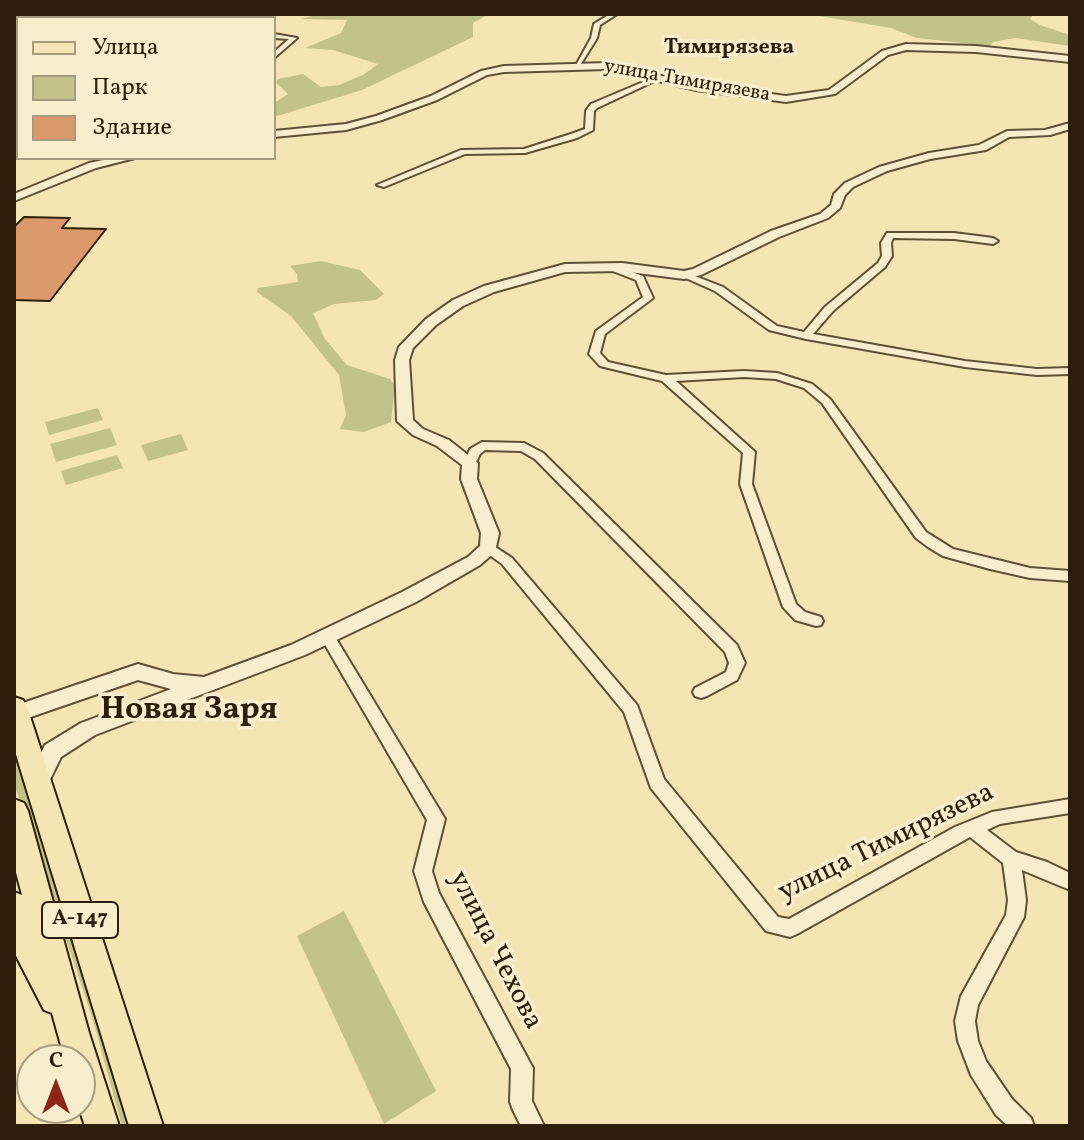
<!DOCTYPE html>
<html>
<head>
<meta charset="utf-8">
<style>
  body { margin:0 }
  #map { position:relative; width:1084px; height:1140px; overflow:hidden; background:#f5e5b4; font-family:Vollkorn,serif }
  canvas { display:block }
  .frame { position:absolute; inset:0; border:16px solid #2d1f0c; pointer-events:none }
  .legend { position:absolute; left:16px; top:16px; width:260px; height:144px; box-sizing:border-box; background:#f8eece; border:2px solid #a79b80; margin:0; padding:10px 14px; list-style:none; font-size:24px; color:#2d1f0c }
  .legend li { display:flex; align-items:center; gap:16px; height:40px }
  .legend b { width:40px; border:2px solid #a79b80 }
  .north { position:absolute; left:16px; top:1044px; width:80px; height:80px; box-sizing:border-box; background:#f8eece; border:2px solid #a79b80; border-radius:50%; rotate:0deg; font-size:22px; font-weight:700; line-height:32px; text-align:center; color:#2d1f0c }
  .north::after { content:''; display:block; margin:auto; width:28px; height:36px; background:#8f2418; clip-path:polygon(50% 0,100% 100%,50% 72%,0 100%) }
</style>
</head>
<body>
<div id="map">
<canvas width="1084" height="1140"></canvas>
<div class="frame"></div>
<ul class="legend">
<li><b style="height:10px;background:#f5e5b4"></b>Улица</li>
<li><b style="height:22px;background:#c3c288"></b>Парк</li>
<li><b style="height:22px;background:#d9996a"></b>Здание</li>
</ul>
<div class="north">С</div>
</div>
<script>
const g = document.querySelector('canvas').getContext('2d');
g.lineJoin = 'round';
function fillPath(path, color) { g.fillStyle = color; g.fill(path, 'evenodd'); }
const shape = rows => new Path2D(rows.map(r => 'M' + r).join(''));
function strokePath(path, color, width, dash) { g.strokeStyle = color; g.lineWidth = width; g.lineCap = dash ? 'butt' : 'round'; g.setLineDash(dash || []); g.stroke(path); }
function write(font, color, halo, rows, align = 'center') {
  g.font = font + ' Vollkorn,serif'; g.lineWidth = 7; g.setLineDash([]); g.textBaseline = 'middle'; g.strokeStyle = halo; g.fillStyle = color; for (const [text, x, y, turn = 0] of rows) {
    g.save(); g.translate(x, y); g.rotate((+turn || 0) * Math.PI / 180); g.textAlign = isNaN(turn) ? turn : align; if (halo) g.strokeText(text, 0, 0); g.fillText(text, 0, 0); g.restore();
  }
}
fillPath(shape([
  [14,14,232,14,221,18,18,18,18,38,14,39],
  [319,14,489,14,473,23,473,37,362,90,274,117,274,103,288,94,276,83,278,79,303,74,321,87,339,85,363,75,378,64,333,50,305,48,341,33,347,20,301,19],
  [807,14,1034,14,1030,19,1040,25,1070,35,1070,46,1015,38,993,42,990,46,917,38,891,28],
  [321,261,360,270,384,294,376,300,334,304,313,313,325,339,347,365,390,379,395,386,391,422,364,432,340,429,346,415,339,375,291,316,257,292,258,288,298,282,297,274,290,266],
  [98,408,103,420,49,435,45,422],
  [110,428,117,445,56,462,50,444],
  [181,434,188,450,148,461,141,445],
  [117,455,123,468,66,485,61,471],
  [14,754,30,791,137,1126,122,1126,93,1020,14,783],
  [344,911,436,1091,384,1124,297,936]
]), '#c3c288');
const building = shape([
  [24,217,70,218,62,228,106,229,50,301,14,300,14,227,24,217]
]);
fillPath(building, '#d9996a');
strokePath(building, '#2d1f0c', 2);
const minor = shape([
  [258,14,268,14,257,18,247,18,258,14],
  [610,14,617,14,600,25,597,38,579,67,575,67,591,38,594,24,610,14],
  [274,34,297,38,274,58,274,52,289,39,274,38,274,34],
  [14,61,18,61,18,65,14,65,14,61],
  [655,77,661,78,597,108,594,111,593,130,577,138,525,153,465,154,384,187,377,185,461,150,524,149,571,134,585,129,586,111,591,104,655,77],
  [18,132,18,137,14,138,14,133,18,132],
  [887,233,954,233,993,238,998,241,993,244,954,239,893,238,891,243,892,256,885,267,833,311,813,334,965,361,1037,369,1070,368,1070,374,1037,375,965,367,806,339,769,330,715,291,679,275,687,273,723,287,777,326,804,332,825,307,878,263,882,256,881,243,887,233],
  [613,265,643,276,653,298,605,334,600,353,608,362,666,375,744,371,777,373,812,384,830,399,926,532,953,549,1030,568,1070,571,1070,581,1030,578,990,569,943,556,928,547,916,538,822,403,804,388,776,379,744,377,676,381,755,452,752,484,796,604,805,612,821,617,823,621,821,625,816,626,795,620,783,607,740,484,743,453,662,381,600,366,589,354,596,331,643,297,636,280,610,270,608,268,613,265],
  [482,442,524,443,543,453,737,645,745,663,737,680,707,696,701,698,695,696,693,692,695,688,726,672,729,663,725,652,535,459,521,451,485,450,480,454,474,466,466,466,464,463,470,449,482,442],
  [489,543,512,558,637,705,664,779,778,917,789,919,955,827,992,812,1070,799,1070,813,1000,824,987,830,1016,852,1047,862,1070,873,1070,890,1022,870,1026,900,1024,917,978,1005,975,1021,978,1041,986,1061,1012,1099,1031,1118,1034,1126,1008,1126,996,1115,971,1075,958,1041,955,1021,961,996,1006,915,1008,900,1003,863,970,837,797,934,790,937,766,931,651,788,624,712,502,564,484,551,482,548,489,543],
  [327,630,332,632,445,819,432,871,439,893,529,1061,533,1068,532,1101,544,1126,521,1126,513,1110,510,1102,511,1069,424,902,414,871,427,820,320,636,322,632,327,630]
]);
const tertiary = shape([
  [906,44,976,46,1070,56,1070,62,976,52,906,50,888,55,835,94,786,102,696,90,607,69,504,72,487,75,437,100,382,120,346,130,274,137,274,131,346,124,376,116,431,96,481,71,504,66,607,63,696,84,786,96,829,90,882,51,906,44],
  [1070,123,1070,129,1050,135,1009,137,986,150,930,159,887,171,853,187,845,195,840,208,828,218,779,237,701,275,684,279,622,271,565,272,494,292,463,306,436,325,413,348,409,360,413,420,423,429,449,440,478,463,477,479,499,533,495,552,480,565,416,602,305,655,95,735,61,757,45,790,37,792,29,790,26,783,45,745,81,723,171,689,138,680,16,722,14,706,138,664,173,674,204,677,291,645,402,592,468,557,480,546,481,533,461,479,462,465,437,446,413,435,397,421,395,360,399,347,426,319,453,300,484,286,565,264,622,263,684,271,693,269,771,231,820,214,831,205,834,194,845,183,879,167,929,153,979,145,1007,131,1045,130,1070,123],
  [113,158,135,158,96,168,14,201,14,194,89,163,113,158]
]);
const primary = shape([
  [14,697,23,700,27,707,163,1126,129,1126,14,748,14,697],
  [14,799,24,803,28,811,89,1033,119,1126,85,1126,79,1108,80,1060,65,1060,52,1013,44,1010,14,952,14,892,22,895,14,865,14,799]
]);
strokePath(minor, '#5f5036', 4);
strokePath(tertiary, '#5f5036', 4);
strokePath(primary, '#2d1f0c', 4);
fillPath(minor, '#f8eece');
fillPath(tertiary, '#f8eece');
fillPath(primary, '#f5e5b4');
write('20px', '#2d1f0c', '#f8eece', [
  ["улица Тимирязева",687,82,10]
]);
write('bold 22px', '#2d1f0c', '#f8eece', [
  ["Тимирязева",729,49]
]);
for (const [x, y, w] of [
  [80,920,76]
]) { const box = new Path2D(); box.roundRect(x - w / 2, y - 18, w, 36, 6); g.fillStyle = '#f8eece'; g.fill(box); strokePath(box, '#2d1f0c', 2); }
write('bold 22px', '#2d1f0c', null, [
  ["А-147",80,920]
]);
write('28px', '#2d1f0c', '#f8eece', [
  ["улица Тимирязева",887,844,-26],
  ["улица Чехова",494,951,63]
]);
write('bold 32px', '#2d1f0c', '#f8eece', [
  ["Новая Заря",189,712]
]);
</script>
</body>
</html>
